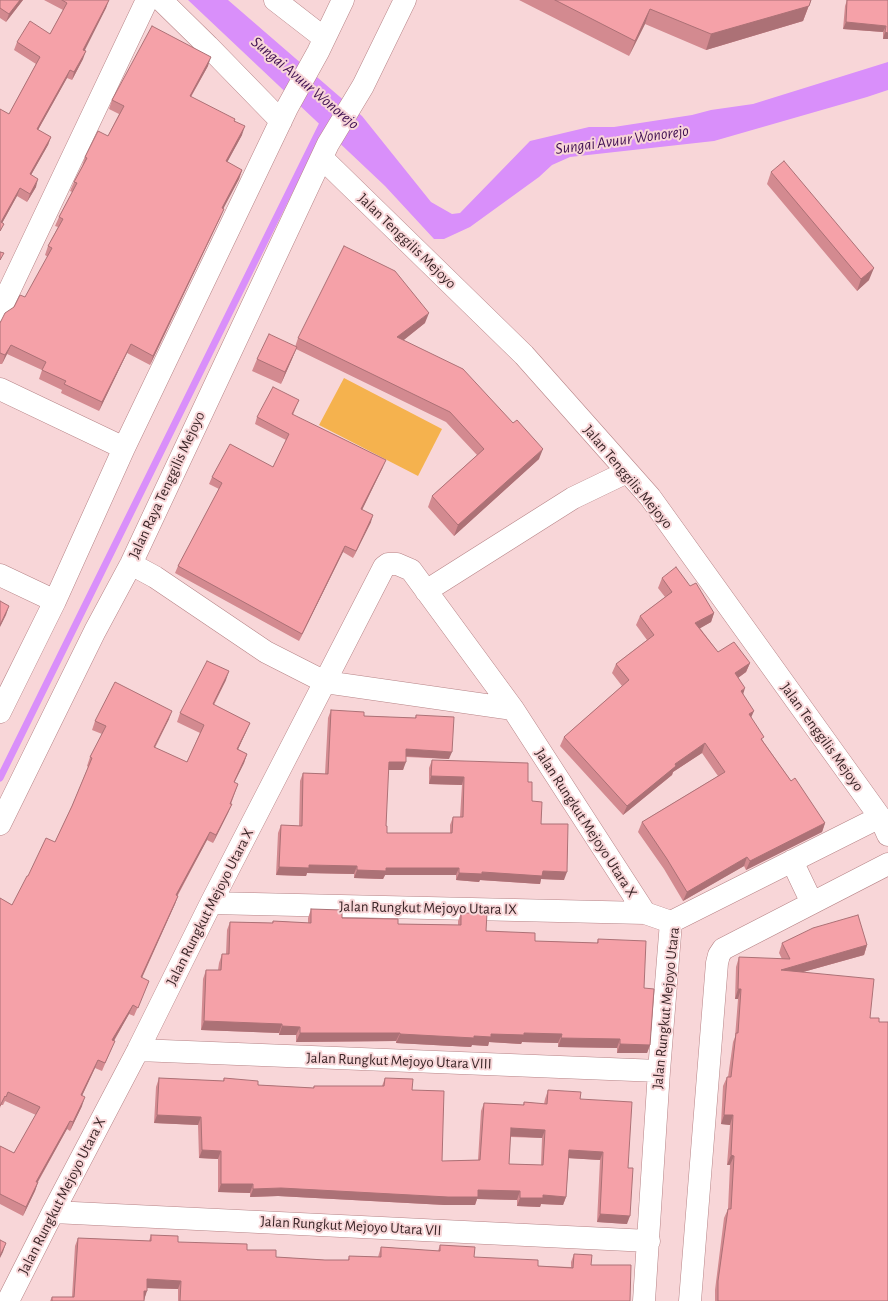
<!DOCTYPE html>
<html>
<head>
<meta charset="utf-8">
<style>
  body { margin:0 }
  canvas { display:block; background:#f8d6d8 }
</style>
</head>
<body>
<canvas width="888" height="1301"></canvas>
<script>
const g = document.querySelector('canvas').getContext('2d');
g.lineJoin = 'round';
function fillPath(path, color) { g.fillStyle = color; g.fill(path, 'evenodd'); }
const shape = rows => new Path2D(rows.map(r => 'M' + r).join(''));
function strokePath(path, color, width, dash) { g.strokeStyle = color; g.lineWidth = width; g.lineCap = dash ? 'butt' : 'round'; g.setLineDash(dash || []); g.stroke(path); }
function write(font, color, halo, rows, align = 'center') {
  g.font = font + ' "Alegreya Sans",sans-serif'; g.lineWidth = 4; g.setLineDash([]); g.textBaseline = 'middle'; g.strokeStyle = halo; g.fillStyle = color; for (const [text, x, y, turn = 0] of rows) {
    g.save(); g.translate(x, y); g.rotate((+turn || 0) * Math.PI / 180); g.textAlign = isNaN(turn) ? turn : align; if (halo) g.strokeText(text, 0, 0); g.fillText(text, 0, 0); g.restore();
  }
}
fillPath(shape([
  [344,378,442,429,418,476,319,425]
]), '#f5b24e');
fillPath(shape([
  [188,0,228,0,362,116,431,202,452,214,460,213,530,141,589,127,614,127,692,115,711,110,753,104,888,62,888,90,867,97,714,141,570,157,552,165,539,177,470,227,444,239,434,239,385,186]
]), '#d98ffa');
strokePath(shape([
  [0,778,326,117]
]), '#d98ffa', 7);
const minor = shape([
  [161,0,208,46,281,121],
  [275,0,324,38],
  [322,158,524,355,650,497,880,817,888,835],
  [0,310,147,0],
  [0,389,124,448],
  [131,564,155,577,266,652,325,682,513,709],
  [0,575,55,601],
  [426,591,573,498,627,472],
  [0,712,55,601,124,448,287,108,318,52,343,0],
  [0,824,95,631,131,564,328,144,363,86,405,0],
  [792,861,812,903],
  [211,903,645,913],
  [138,1050,659,1071],
  [53,1212,649,1241],
  [8,1301,53,1212,138,1050,211,903,384,567,388,564,397,564,411,570,513,709,645,913,671,922],
  [644,1301,659,1071,671,922,880,817],
  [690,1301,717,963,719,955,723,949,888,864]
]);
strokePath(minor, '#b68386', 23);
strokePath(minor, '#fff', 22);
fillPath(shape([
  [0,0,23,0,6,22,0,18],
  [44,0,108,0,106,8,84,50,83,59,72,80,67,78,38,130,51,137,48,145,31,175,36,187,27,202,17,196,2,223,1,231,9,114,36,64,14,50,17,42,50,34,63,10],
  [519,0,811,0,803,21,706,50,645,24,629,56],
  [847,0,888,0,888,39,883,39,883,32,843,29,845,6],
  [208,66,191,97,235,121,242,135,227,162,242,170,239,179,223,208,220,218,150,365,127,353,99,411,61,393,62,390,39,379,42,370,7,354,2,364,0,364,0,323,14,307,25,297,48,257,45,255,48,246,58,227,55,226,59,217,72,192,70,191,74,182,82,166,85,157,108,136,119,114,109,109,112,100],
  [771,172,869,280,857,291,767,184],
  [425,323,403,340,539,459,454,536,428,507,432,496,477,455,446,422,296,349,292,359,281,384,252,371,257,359,295,347,298,338],
  [299,400,296,407,293,415,383,467,362,510,371,522,353,558,343,552,299,641,175,573,178,566,219,489,209,484,212,477,273,467,286,440,255,424,257,417],
  [662,578,690,586,714,613,711,622,700,628,718,652,750,663,746,672,738,678,751,717,763,741,791,781,825,823,822,832,746,870,744,866,683,901,664,869,638,832,642,822,718,776,702,753,673,772,672,775,623,815,560,746,564,737,622,686,612,673,616,664,647,640,636,625,640,616,665,597,658,588],
  [226,680,214,705,250,723,246,732,238,749,247,754,244,763,234,783,238,784,231,804,232,804,228,813,213,843,207,840,178,895,175,904,142,978,149,981,134,1016,129,1014,114,1041,111,1050,102,1071,95,1068,82,1096,82,1106,70,1131,67,1129,38,1182,35,1191,23,1216,0,1204,0,1146,14,1153,36,1115,5,1101,3,1105,1,1105,0,1108,0,898,12,905,28,876,55,842,72,806,88,767,87,766,90,757,102,734,92,730,95,721,169,719,155,748,187,762,200,733,177,722,180,713],
  [331,710,364,716,415,718,416,715,449,759,406,757,403,770,388,770,386,826,387,833,450,833,450,825,453,817,460,817,462,785,429,784,429,768,432,760,528,782,532,801,564,880,541,879,540,884,480,880,479,882,456,880,456,875,385,875,383,879,354,878,354,874,307,873,306,876,276,875,278,833,281,825,299,826,300,781,303,773,325,774,328,718],
  [311,909,342,918,398,924,458,925,458,921,461,913,486,931,535,941,597,943,598,939,644,988,650,1045,647,1053,617,1053,617,1048,558,1047,558,1043,522,1042,521,1044,489,1042,488,1046,472,1045,471,1047,396,1043,396,1041,296,1042,296,1035,279,1035,279,1033,201,1030,203,979,206,970,218,970,219,963,222,954,226,954,227,930,230,922,272,923,273,921,308,923,308,918],
  [782,943,867,945,864,955,803,972,870,1018,888,1301,715,1301,715,1290,724,1218,728,1209,730,1165,727,1165,730,1125,721,1124,723,1086,727,1077,728,1077,733,1042,735,1037,738,999,735,999,736,967,739,957,782,959,779,953],
  [159,1078,223,1081,224,1078,258,1085,313,1088,314,1086,382,1086,385,1078,412,1090,442,1161,478,1160,481,1111,484,1103,523,1105,524,1102,544,1104,545,1099,548,1090,580,1099,628,1168,627,1224,597,1222,600,1160,569,1158,566,1197,563,1205,541,1204,540,1207,517,1206,517,1200,477,1199,475,1205,445,1205,278,1196,250,1197,250,1193,218,1192,218,1159,199,1158,198,1125,154,1123,156,1087],
  [510,1137,542,1138,541,1165,509,1164],
  [151,1235,178,1242,247,1250,276,1257,325,1260,348,1260,349,1256,378,1257,381,1247,438,1251,440,1245,474,1257,538,1266,571,1267,571,1262,574,1254,591,1265,630,1301,178,1301,178,1289,147,1288,144,1301,50,1301,52,1297,72,1297,75,1246,78,1238,149,1241]
]), '#d38a90');
fillPath(shape([
  [20,0,23,0,6,22,9,14],
  [109,0,106,8,81,58,83,50],
  [811,0,803,21,706,50,711,34],
  [650,9,645,24,629,56,635,41],
  [846,22,886,26,883,32,843,29],
  [885,32,888,33,888,39,883,39],
  [86,51,83,59,72,80,74,72],
  [211,57,208,66,186,105,190,96],
  [70,70,67,78,34,137,37,129],
  [245,126,242,135,223,170,226,161],
  [51,137,48,145,27,182,30,174],
  [242,170,239,179,219,217,222,208],
  [38,179,36,187,27,202,30,194],
  [20,188,17,196,0,227,1,222],
  [224,209,220,218,150,365,153,356],
  [874,268,869,280,857,291,861,279],
  [429,313,425,323,394,348,397,337],
  [131,344,127,353,99,411,102,402],
  [11,345,7,354,2,364,5,355],
  [297,347,292,359,281,384,285,372],
  [543,449,539,459,454,536,458,525],
  [386,460,383,467,359,516,361,509],
  [373,515,371,522,353,558,356,551],
  [345,546,343,552,299,641,302,634],
  [9,606,6,615,0,627,0,625],
  [714,613,711,622,692,633,695,623],
  [750,663,746,672,731,683,735,673],
  [229,671,226,680,209,713,213,704],
  [745,688,742,698,741,691],
  [172,711,169,719,150,756,154,747],
  [754,711,750,720,749,714],
  [250,723,246,732,234,758,237,749],
  [705,743,702,753,673,772,672,775,623,815,627,806,675,764],
  [406,749,452,752,449,759,404,756],
  [247,754,244,763,230,791,234,782],
  [389,762,406,762,403,770,386,770],
  [431,776,464,777,462,785,429,784],
  [232,804,228,813,213,843,216,835],
  [825,823,822,832,746,870,750,861],
  [210,832,207,840,173,903,176,895],
  [747,857,744,866,683,901,687,892],
  [309,865,357,866,354,874,307,873,306,876,276,875,279,867],
  [386,868,459,868,456,875,385,875,383,879,354,878,357,870],
  [543,871,567,872,564,880,541,879,540,884,480,880,479,882,456,880,459,873],
  [178,896,175,904,138,986,141,977],
  [867,945,864,955,778,979,781,970],
  [738,989,741,989,738,999,735,999],
  [133,1005,129,1014,109,1049,112,1040],
  [204,1021,282,1024,279,1033,201,1030],
  [282,1026,300,1027,296,1035,279,1035],
  [300,1033,400,1033,396,1041,296,1042],
  [524,1033,562,1034,558,1043,522,1042,521,1044,489,1042,488,1046,472,1045,471,1047,396,1043,400,1034,474,1036,491,1034],
  [561,1038,620,1039,617,1048,558,1047],
  [620,1044,650,1045,647,1053,617,1053],
  [98,1060,95,1068,78,1104,81,1095],
  [85,1097,82,1106,70,1131,73,1122],
  [157,1115,201,1117,198,1125,154,1123],
  [724,1115,733,1115,730,1125,721,1124],
  [70,1121,67,1129,33,1190,36,1182],
  [511,1128,545,1130,542,1138,508,1136],
  [202,1150,221,1151,218,1159,199,1158],
  [569,1150,603,1152,600,1160,566,1158],
  [731,1155,734,1156,730,1165,727,1165],
  [38,1182,35,1191,23,1216,26,1207],
  [221,1184,253,1184,250,1193,218,1192],
  [281,1188,478,1190,520,1191,517,1200,477,1199,475,1205,445,1205,278,1196,250,1197,253,1189],
  [543,1195,566,1197,563,1205,541,1204,540,1207,517,1206,520,1198],
  [600,1214,630,1216,627,1224,597,1222],
  [6,1243,3,1252,0,1258,0,1256],
  [147,1279,181,1281,178,1289,144,1288],
  [144,1291,147,1291,144,1300]
]), '#ac7176');
const building = shape([
  [0,0,20,0,9,14,0,8,0,0],
  [62,0,109,0,83,50,86,51,74,72,70,70,37,129,51,137,30,174,38,179,30,194,20,188,1,222,4,224,0,231,0,109,9,114,40,57,17,42,30,21,50,34,67,3,62,0],
  [555,0,811,0,809,6,711,34,650,9,635,41,555,0],
  [847,0,888,0,888,33,885,32,886,26,846,22,847,0],
  [152,26,211,57,190,96,235,119,234,121,245,126,226,161,242,170,222,208,224,209,153,356,131,344,102,402,64,384,66,381,42,370,46,362,11,345,5,355,0,353,0,323,5,313,14,307,20,295,25,297,52,248,48,246,63,219,59,217,77,183,74,182,87,158,85,157,98,131,108,136,124,106,112,100,152,26],
  [784,161,874,268,861,279,771,172,784,161],
  [344,246,395,271,429,313,397,337,463,369,513,423,517,420,543,449,458,525,432,496,484,449,450,412,298,338,344,246],
  [0,252,4,253,0,260,0,252],
  [269,334,297,347,285,372,257,359,269,334],
  [273,387,299,400,292,414,386,460,361,509,373,515,356,551,345,546,302,634,178,566,222,483,212,477,230,444,273,467,289,434,257,417,273,387],
  [676,567,690,586,696,583,714,613,695,623,718,652,734,642,750,663,735,673,745,688,741,691,754,711,749,714,764,737,761,739,791,781,795,778,825,823,750,861,747,857,687,892,667,859,642,822,725,772,705,743,675,764,676,766,627,806,564,737,629,680,616,664,654,635,640,616,672,592,662,578,676,567],
  [0,601,9,606,0,625,0,601],
  [207,661,229,671,213,704,250,723,237,749,247,754,234,782,238,784,230,804,232,804,216,835,210,832,176,895,178,896,141,977,149,981,138,1008,133,1005,112,1040,115,1041,105,1063,98,1060,81,1095,85,1097,73,1122,70,1121,36,1182,38,1182,26,1207,0,1194,0,1146,14,1153,40,1107,8,1092,6,1097,5,1096,0,1106,0,898,12,905,27,876,28,876,46,838,55,842,72,806,92,758,90,757,106,726,95,721,115,682,172,711,154,747,187,762,204,725,180,713,207,661],
  [331,710,364,712,364,716,416,718,416,715,454,717,452,752,406,749,406,762,389,762,386,826,387,826,387,833,452,833,453,817,463,817,464,777,431,776,432,760,528,763,528,782,532,782,532,801,542,802,541,824,568,824,567,872,543,871,542,876,482,872,482,874,459,873,459,868,386,868,386,871,357,870,357,866,309,865,309,868,279,867,281,825,302,826,303,773,328,774,331,710],
  [311,909,342,910,342,918,398,919,398,924,461,925,461,913,487,913,486,931,535,933,535,941,598,943,598,939,646,941,644,988,654,989,650,1045,620,1044,620,1039,561,1038,562,1034,524,1033,524,1035,491,1034,491,1037,474,1036,474,1038,400,1034,400,1033,300,1033,300,1027,282,1026,282,1024,204,1021,206,970,221,970,222,954,229,954,230,922,273,923,273,921,311,923,311,909],
  [858,915,867,945,781,970,874,979,870,1018,879,1018,879,1022,888,1022,888,1301,718,1301,718,1281,728,1209,731,1209,734,1156,731,1155,733,1115,724,1115,727,1077,731,1077,736,1033,738,1033,741,989,738,989,739,957,790,959,782,943,813,928,858,915],
  [159,1078,224,1081,224,1078,258,1081,258,1085,314,1088,314,1086,384,1086,385,1078,413,1079,412,1090,444,1091,442,1161,480,1160,484,1103,524,1105,524,1102,547,1104,548,1090,581,1092,580,1099,632,1102,628,1168,633,1168,630,1216,600,1214,603,1152,569,1150,566,1197,543,1195,543,1198,520,1198,520,1191,478,1190,478,1197,448,1197,281,1188,253,1189,253,1184,221,1184,221,1151,202,1150,201,1117,157,1115,159,1078],
  [511,1128,545,1130,543,1165,509,1164,511,1128],
  [151,1235,178,1236,178,1242,247,1244,247,1250,276,1250,276,1257,325,1260,349,1260,349,1256,381,1257,381,1247,440,1251,440,1245,475,1247,474,1257,538,1260,538,1266,573,1268,574,1254,592,1255,591,1265,631,1265,630,1301,180,1301,181,1281,147,1279,147,1291,144,1291,144,1301,52,1301,52,1297,74,1297,78,1238,151,1241,151,1235],
  [0,1240,6,1243,0,1256,0,1240]
]);
fillPath(building, '#f5a1a8');
strokePath(building, '#ac7176', 1);
write('15px', '#3b2628', '#f8d6d8', [
  ["Jalan Tenggilis Mejoyo",407,241,44],
  ["Jalan Tenggilis Mejoyo",628,477,50],
  ["Jalan Raya Tenggilis Mejoyo",167,485,-65],
  ["Jalan Tenggilis Mejoyo",822,737,54],
  ["Jalan Rungkut Mejoyo Utara X",586,823,57],
  ["Jalan Rungkut Mejoyo Utara X",210,907,-63],
  ["Jalan Rungkut Mejoyo Utara IX",428,908,1],
  ["Jalan Rungkut Mejoyo Utara",666,1008,-84],
  ["Jalan Rungkut Mejoyo Utara VIII",399,1061,2],
  ["Jalan Rungkut Mejoyo Utara X",62,1196,-63],
  ["Jalan Rungkut Mejoyo Utara VII",351,1226,3]
]);
write('italic 16px', '#411153', '#f8d6d8', [
  ["Sungai Avuur Wonorejo",305,83,40],
  ["Sungai Avuur Wonorejo",622,140,-8]
]);
</script>
</body>
</html>
